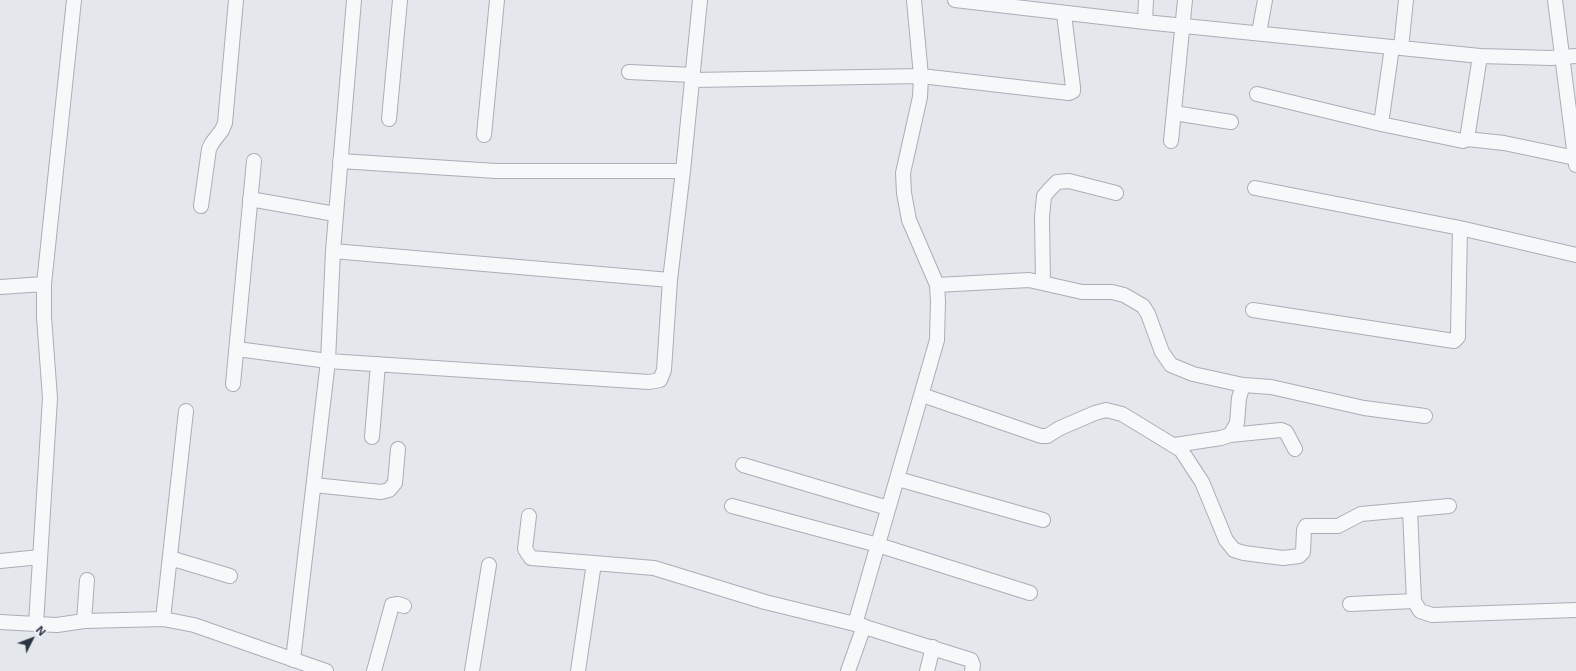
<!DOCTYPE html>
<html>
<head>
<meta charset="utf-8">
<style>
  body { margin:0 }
  #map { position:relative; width:1576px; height:671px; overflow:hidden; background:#e4e7ec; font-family:Inter,sans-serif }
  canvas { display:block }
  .north { position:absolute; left:12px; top:619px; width:40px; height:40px; -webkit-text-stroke:3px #f4f6f9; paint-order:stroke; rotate:48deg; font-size:11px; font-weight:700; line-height:16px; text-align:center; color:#2b3445 }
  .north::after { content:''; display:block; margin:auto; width:14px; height:18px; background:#2b3445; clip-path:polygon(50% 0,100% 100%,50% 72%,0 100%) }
</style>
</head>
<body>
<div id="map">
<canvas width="1576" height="671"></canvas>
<div class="north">N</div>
</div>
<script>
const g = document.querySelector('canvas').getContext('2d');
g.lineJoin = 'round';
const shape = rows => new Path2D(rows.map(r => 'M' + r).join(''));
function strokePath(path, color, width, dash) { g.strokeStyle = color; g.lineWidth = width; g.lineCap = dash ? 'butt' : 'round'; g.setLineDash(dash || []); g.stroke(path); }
const minor = shape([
  [74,0,44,284,44,317,50,398,36,624,57,625,84,621,163,619,194,625,326,671],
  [354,0,333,251,670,280],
  [955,0,1145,22,1480,56,1551,58,1576,56],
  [1555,0,1576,165],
  [1145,22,1146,0],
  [1259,33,1265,0],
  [1401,48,1406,0],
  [629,72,693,75],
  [693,80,921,76,1069,93,1073,91,1073,87,1064,14],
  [1257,94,1381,124,1463,141,1467,139,1504,143,1575,158],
  [1174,113,1231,122],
  [389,119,400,0],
  [1381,124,1392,47],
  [484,135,497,0],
  [1467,139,1480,56],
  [1171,141,1185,0],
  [340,161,496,171,683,171,700,0],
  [1255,188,1460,228,1576,255],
  [250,199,335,214],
  [201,206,209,149,212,143,222,130,225,123,236,0],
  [1043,283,1042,217,1044,196,1050,189,1057,182,1069,181,1116,193],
  [937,285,1029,280,1082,292,1112,292,1124,295,1143,306,1148,314,1162,352,1171,365,1193,374,1243,385],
  [0,287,44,284],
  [1253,310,1454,341,1458,337,1458,332,1460,228],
  [237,349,328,361,649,382,660,380,664,370,670,280,683,171],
  [233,384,254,161],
  [922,395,1041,436,1047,436,1060,428,1095,413,1106,410,1122,414,1181,450,1202,482,1226,540,1234,550,1244,553,1283,558,1299,556,1303,552,1304,530,1306,526,1338,526,1361,514,1449,506],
  [1230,435,1281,430,1286,432,1295,449],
  [372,437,378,364],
  [1175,445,1221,438,1230,435,1237,423,1239,398,1243,385,1271,387,1364,408,1425,416],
  [743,465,888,508],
  [898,479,1043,520],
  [314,485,381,492,389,490,395,483,398,449],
  [732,506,878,545,1030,593],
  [1410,510,1414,601],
  [529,516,525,549,531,558,594,563],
  [170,558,230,576],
  [0,561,40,557],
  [1350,604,1414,601,1420,611,1432,615,1576,610],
  [163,619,186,411],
  [84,621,87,580],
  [0,622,36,624],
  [855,624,971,660,973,665,972,671],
  [293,660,328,361,333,251],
  [374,671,392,605,398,604,404,606],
  [472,671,489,565],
  [578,671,594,563,654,568,765,602,855,624,937,340,938,301,937,285,909,220,904,193,903,173,920,97,921,76,914,0],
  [848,671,864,626],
  [927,671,933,647]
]);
strokePath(minor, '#a9aeb7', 16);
strokePath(minor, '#f7f8fa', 14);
</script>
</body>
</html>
